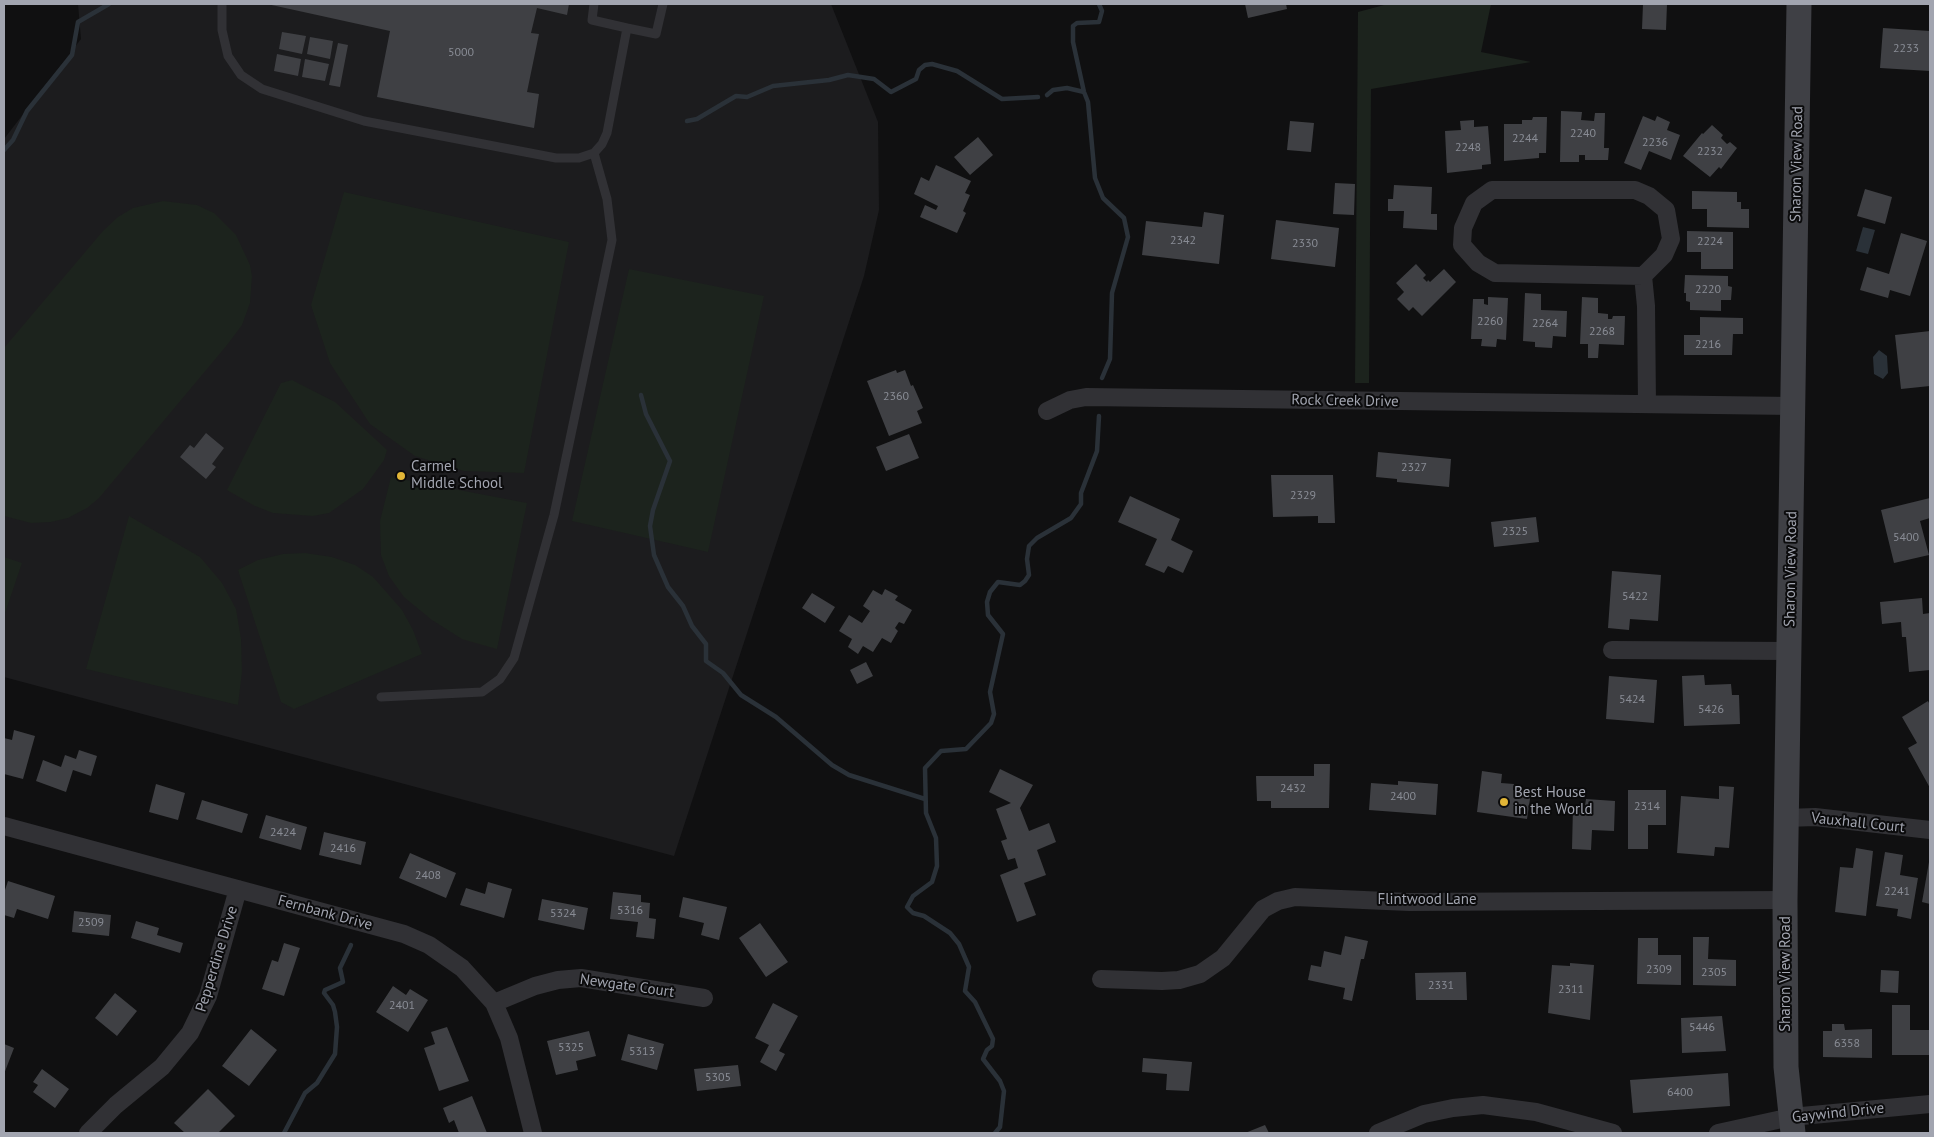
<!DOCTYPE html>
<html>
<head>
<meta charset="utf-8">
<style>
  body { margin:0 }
  #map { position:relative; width:1934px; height:1137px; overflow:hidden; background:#101011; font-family:"PT Sans",sans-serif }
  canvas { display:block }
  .frame { position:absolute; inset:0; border:5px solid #a2a5b0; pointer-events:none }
</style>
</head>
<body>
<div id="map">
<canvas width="1934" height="1137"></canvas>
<div class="frame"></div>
</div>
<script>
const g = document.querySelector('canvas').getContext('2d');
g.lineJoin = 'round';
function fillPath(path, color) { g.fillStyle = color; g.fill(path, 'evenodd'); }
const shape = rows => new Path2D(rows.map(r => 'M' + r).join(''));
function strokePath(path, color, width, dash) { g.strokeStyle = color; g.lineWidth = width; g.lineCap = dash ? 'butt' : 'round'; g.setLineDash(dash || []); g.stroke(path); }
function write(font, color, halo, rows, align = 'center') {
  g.font = font + ' "PT Sans",sans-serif'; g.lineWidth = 4; g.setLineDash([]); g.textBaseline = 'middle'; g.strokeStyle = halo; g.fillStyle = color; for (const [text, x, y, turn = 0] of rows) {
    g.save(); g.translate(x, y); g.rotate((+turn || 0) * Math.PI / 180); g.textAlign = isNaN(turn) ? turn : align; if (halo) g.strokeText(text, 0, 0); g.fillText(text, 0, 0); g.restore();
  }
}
fillPath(shape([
  [78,4,831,4,878,122,879,210,864,276,674,856,4,677,4,139,81,39]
]), '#1c1c1e');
fillPath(shape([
  [1388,4,1491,4,1481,52,1531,62,1371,89,1369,383,1355,383,1358,12],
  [344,192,569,242,524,473,464,471,415,456,370,424,330,363,311,305],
  [163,201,197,205,214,213,236,235,250,265,252,276,250,303,242,325,227,345,99,498,87,508,68,518,51,522,31,523,4,516,4,348,103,231,118,217,133,208],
  [629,269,764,296,708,552,572,521],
  [292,380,335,402,387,450,384,460,363,489,329,513,313,516,273,513,255,506,227,490,281,383],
  [391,477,527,503,497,649,462,639,432,620,404,597,389,576,381,555,380,521],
  [129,516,200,557,222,583,236,609,241,639,242,672,238,705,86,669],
  [305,553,332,557,355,565,373,577,402,610,413,630,422,654,294,709,281,702,238,570,258,560,283,554],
  [4,557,22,563,4,616]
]), '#1c231d');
fillPath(shape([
  [1863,227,1875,230,1868,254,1856,251],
  [1879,350,1887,356,1888,373,1883,379,1874,374,1873,357]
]), '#2a3138');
strokePath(shape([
  [1099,4,1102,11,1099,22,1077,23,1073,26,1073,42,1084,92,1088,102,1095,178,1103,198,1124,218,1128,237,1112,293,1110,359,1102,378],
  [1047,95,1053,90,1067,88,1084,92],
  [687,121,697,119,736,96,747,97,773,86,829,80,848,75,874,79,891,92,916,79,919,70,925,65,932,64,957,71,1002,99,1038,97],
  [4,150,13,140,27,111,72,55,78,22,109,4],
  [641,395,646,414,670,461,653,510,650,526,654,555,668,587,683,606,692,626,706,644,706,661,723,673,741,695,776,717,832,765,849,775,925,799],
  [284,1133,305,1093,317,1083,335,1054,337,1027,335,1012,333,1005,324,993,325,990,343,982,340,968,351,945],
  [995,1133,1000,1127,1004,1091,1000,1081,983,1059,987,1050,992,1046,993,1039,975,1002,965,991,969,967,959,944,950,933,924,916,913,913,907,907,913,896,932,882,937,866,936,838,926,813,925,768,941,751,966,749,991,723,994,714,990,692,1003,634,988,615,987,602,990,592,998,582,1020,585,1025,581,1029,575,1027,559,1029,546,1037,538,1071,518,1081,504,1081,493,1097,451,1099,416]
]), '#2a3138', 4.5);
fillPath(shape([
  [267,4,569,4,567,15,537,8,531,33,539,34,527,92,539,94,534,128,377,97,390,31],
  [1245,4,1286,4,1287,9,1248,18],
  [1643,4,1667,4,1666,30,1642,29],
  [1883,28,1930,31,1930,71,1880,68],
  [282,32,306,36,302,54,279,49],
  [310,37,333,41,330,59,307,54],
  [338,43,348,45,340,87,329,85],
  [277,54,301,59,298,76,274,71],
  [305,59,329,64,325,81,302,77],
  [1561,111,1582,112,1581,120,1594,121,1595,113,1605,113,1604,148,1609,148,1608,160,1585,160,1585,155,1579,155,1579,162,1560,162],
  [1643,116,1655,121,1657,116,1670,122,1667,130,1680,135,1671,160,1649,151,1641,170,1624,163],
  [1533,117,1547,117,1546,153,1539,153,1539,158,1504,161,1504,124,1522,124,1522,120,1532,120],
  [1474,120,1474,127,1488,126,1491,164,1482,165,1482,169,1447,173,1445,131,1461,130,1460,121],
  [1290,121,1314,123,1311,152,1287,150],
  [1712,125,1723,135,1721,138,1727,144,1730,142,1737,148,1721,169,1719,167,1710,177,1683,156,1702,133,1703,134],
  [978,137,993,155,970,175,954,157],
  [936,165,971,181,965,193,970,195,963,211,966,213,957,233,920,217,925,205,936,210,938,206,914,194,921,177,929,181],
  [1335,183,1355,184,1354,215,1333,214],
  [1394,185,1432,187,1431,214,1437,214,1437,230,1403,228,1404,211,1388,211,1388,199,1393,199],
  [1865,189,1892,197,1885,224,1857,216],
  [1692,191,1737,192,1737,202,1741,202,1741,209,1749,209,1749,228,1707,227,1707,209,1692,209],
  [1204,212,1224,215,1219,264,1142,255,1146,221,1202,227],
  [1276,220,1339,228,1335,267,1271,259],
  [1687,231,1733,232,1733,269,1701,269,1701,252,1687,252],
  [1901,233,1927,241,1910,296,1890,290,1888,298,1860,290,1867,267,1889,274],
  [1416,264,1426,275,1423,278,1427,282,1428,280,1430,282,1444,269,1456,282,1422,316,1413,307,1409,311,1397,299,1404,292,1396,283],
  [1685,275,1728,276,1728,286,1732,287,1731,300,1721,300,1721,311,1690,310,1690,302,1686,301,1686,293,1684,293],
  [1525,293,1541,294,1541,310,1567,311,1566,337,1553,336,1552,348,1535,347,1535,342,1523,341],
  [1488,297,1508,298,1506,340,1497,339,1496,347,1481,346,1482,339,1471,339,1473,299,1484,299,1484,304,1488,305],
  [1582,297,1598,298,1598,313,1608,314,1608,319,1612,319,1613,316,1625,316,1624,345,1599,344,1598,358,1588,358,1588,344,1580,344],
  [1700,317,1743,318,1743,334,1733,334,1732,355,1684,355,1684,335,1700,335],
  [1930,331,1930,386,1901,389,1895,335],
  [896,370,897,373,905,370,911,386,913,385,923,408,917,411,922,423,889,436,867,381],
  [206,433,224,448,212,464,216,467,206,479,180,457,190,445,194,448],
  [909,434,919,458,886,471,876,447],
  [1378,452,1451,459,1449,487,1397,482,1397,479,1376,477],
  [1271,475,1333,475,1335,523,1318,523,1318,516,1273,517],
  [1130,496,1180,519,1171,540,1193,551,1183,573,1168,566,1164,573,1145,565,1157,539,1118,522],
  [1930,498,1930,518,1920,521,1929,555,1894,563,1881,510],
  [1536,517,1539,542,1494,547,1491,522],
  [1612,571,1661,575,1658,621,1630,619,1629,630,1608,628],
  [885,589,898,596,895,600,912,610,904,624,899,622,895,628,898,631,891,643,882,638,873,652,863,646,858,654,848,647,852,639,839,631,849,615,862,623,870,611,863,606,873,590,882,595],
  [812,593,835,607,825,623,802,608],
  [1922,598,1923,614,1930,613,1930,670,1909,672,1906,637,1902,637,1901,622,1882,624,1880,602],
  [866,662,873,676,857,684,850,670],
  [1704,675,1705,685,1731,684,1732,695,1739,695,1740,724,1684,726,1682,676],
  [1609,676,1657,680,1654,723,1606,719],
  [1928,701,1930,705,1930,788,1908,748,1917,743,1902,717],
  [14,730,35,736,23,779,4,774,4,738,12,740],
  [79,750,97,756,91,776,73,770,66,792,36,781,43,760,61,767,65,755,76,759],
  [1314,764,1330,764,1329,808,1271,808,1271,801,1257,801,1256,776,1314,776],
  [1000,769,1033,785,1020,808,1029,831,1049,823,1056,842,1037,850,1046,875,1024,883,1036,915,1017,922,1000,875,1018,868,1015,858,1008,860,1001,841,1007,839,996,809,1011,803,989,792],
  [1482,771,1502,774,1501,783,1514,784,1513,790,1531,792,1527,819,1477,812],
  [1398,781,1438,784,1436,815,1369,810,1371,783,1398,785],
  [156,784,185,793,178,820,149,812],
  [1719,786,1734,787,1729,848,1715,847,1714,856,1677,853,1681,796,1719,799],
  [1628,790,1666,790,1666,825,1648,825,1648,849,1628,849],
  [1586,799,1615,801,1614,831,1592,830,1591,850,1572,849,1573,806,1585,806],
  [202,800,248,814,242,833,196,819],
  [266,815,307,827,301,850,259,838],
  [324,832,366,842,361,865,319,855],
  [1856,848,1873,851,1866,916,1835,912,1840,867,1853,868],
  [1885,852,1903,855,1900,875,1918,878,1911,919,1897,916,1898,909,1876,906],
  [410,853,456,873,446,898,399,878],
  [1929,862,1930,863,1930,904,1922,902],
  [8,881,55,896,48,919,17,909,14,918,4,915,4,893],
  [488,882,512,889,504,918,460,905,466,888,485,894],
  [613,892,641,895,641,902,650,903,649,918,656,919,654,939,636,937,638,922,610,919],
  [683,897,727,907,719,940,701,935,704,923,679,917],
  [542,899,588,908,584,930,538,920],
  [74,911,111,915,109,936,72,932],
  [136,921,159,928,157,935,183,943,180,953,131,938],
  [760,923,788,962,766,977,739,938],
  [1345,936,1368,941,1364,959,1361,959,1352,1001,1343,999,1345,988,1308,980,1311,965,1321,967,1324,951,1341,955],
  [1693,937,1709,937,1708,959,1736,960,1736,986,1693,985],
  [1638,938,1658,938,1658,955,1681,955,1681,985,1637,984],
  [284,943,300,948,284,996,262,989,272,960,278,962],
  [1570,963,1594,965,1590,1020,1548,1013,1552,965,1570,966],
  [1881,970,1899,971,1898,993,1880,992],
  [1466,972,1467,1000,1416,1000,1415,973],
  [393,986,406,995,410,989,428,1000,408,1032,376,1012],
  [115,993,137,1011,117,1036,95,1018],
  [773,1003,798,1016,779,1051,785,1054,776,1071,760,1062,769,1045,755,1038],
  [1892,1005,1910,1005,1910,1030,1930,1030,1930,1055,1892,1055],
  [1722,1016,1726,1051,1682,1053,1681,1018],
  [1832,1024,1844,1024,1845,1030,1872,1029,1872,1058,1823,1057,1823,1031,1832,1031],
  [447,1027,469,1081,439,1091,424,1048,435,1044,431,1032],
  [251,1029,277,1050,249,1086,222,1066],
  [589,1031,596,1056,576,1061,578,1070,556,1075,547,1041],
  [628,1034,664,1044,657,1070,621,1060],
  [4,1044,14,1048,4,1074],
  [1143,1058,1192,1062,1189,1091,1166,1090,1167,1074,1142,1072],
  [738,1065,741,1086,697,1091,694,1069],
  [42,1069,69,1089,55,1108,33,1092,38,1085,33,1082],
  [1728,1073,1730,1106,1633,1113,1630,1080],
  [208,1089,235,1116,218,1133,185,1133,174,1123],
  [472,1096,487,1133,459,1133,454,1120,449,1123,443,1108],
  [1265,1125,1269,1133,1245,1133]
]), '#3f4044');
strokePath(shape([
  [222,4,222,30,228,56,241,75,262,89,364,121,556,158,579,158,594,153,602,144,607,133,627,28,656,34,663,4],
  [594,4,592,20,627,28],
  [381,697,482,692,500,679,514,658,554,515,612,240,607,199,594,153]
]), '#313135', 9);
strokePath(shape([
  [1643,276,1495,273,1478,263,1462,245,1463,228,1474,203,1492,190,1635,190,1649,196,1666,210,1671,239,1664,255,1643,276,1646,306,1647,404],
  [1047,411,1070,400,1086,397,1793,406],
  [1612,650,1790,651],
  [1786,818,1815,817,1930,830],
  [4,826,404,934,429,945,462,968,494,1003,509,1038,533,1133],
  [1101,979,1162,981,1179,980,1200,974,1223,958,1263,909,1278,901,1295,897,1409,902,1785,900],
  [494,1003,535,986,558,980,581,978,704,998],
  [88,1133,116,1105,162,1067,190,1033,208,996,238,889],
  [1378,1133,1424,1114,1453,1108,1483,1105,1536,1112,1613,1133],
  [1718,1133,1791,1117,1930,1104]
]), '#313135', 18);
strokePath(shape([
  [1793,1133,1786,1067,1785,900,1799,4]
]), '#3f4045', 25);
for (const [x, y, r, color] of [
  [401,476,5,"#e1b537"],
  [1504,802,5,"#e1b537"]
]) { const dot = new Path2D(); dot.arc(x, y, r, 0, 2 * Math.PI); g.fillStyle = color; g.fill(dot); strokePath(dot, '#0b0b0c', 2); }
write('12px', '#898c95', null, [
  ["2233",1906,49],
  ["5000",461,53],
  ["2240",1583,134],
  ["2244",1525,139],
  ["2236",1655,143],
  ["2248",1468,148],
  ["2232",1710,152],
  ["2342",1183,241],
  ["2224",1710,242],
  ["2330",1305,244],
  ["2220",1708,290],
  ["2260",1490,322],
  ["2264",1545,324],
  ["2268",1602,332],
  ["2216",1708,345],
  ["2360",896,397],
  ["2327",1414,468],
  ["2329",1303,496],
  ["2325",1515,532],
  ["5400",1906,538],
  ["5422",1635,597],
  ["5424",1632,700],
  ["5426",1711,710],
  ["2432",1293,789],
  ["2400",1403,797],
  ["2314",1647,807],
  ["2424",283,833],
  ["2416",343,849],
  ["2408",428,876],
  ["2241",1897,892],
  ["5316",630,911],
  ["5324",563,914],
  ["2509",91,923],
  ["2309",1659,970],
  ["2305",1714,973],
  ["2331",1441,986],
  ["2311",1571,990],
  ["2401",402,1006],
  ["5446",1702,1028],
  ["6358",1847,1044],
  ["5325",571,1048],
  ["5313",642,1052],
  ["5305",718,1078],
  ["6400",1680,1093]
]);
write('15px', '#a2a5b0', '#0b0b0c', [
  ["Sharon View Road",1797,164,-89],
  ["Rock Creek Drive",1345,401,1],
  ["Sharon View Road",1791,569,-89],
  ["Vauxhall Court",1858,823,6],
  ["Flintwood Lane",1427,900],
  ["Fernbank Drive",325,913,15],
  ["Pepperdine Drive",217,959,-73],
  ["Sharon View Road",1786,974,-90],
  ["Newgate Court",627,986,8],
  ["Gaywind Drive",1838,1113,-6]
]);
write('15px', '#a2a5b0', '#0b0b0c', [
  ["Carmel",411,467],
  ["Middle School",411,484],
  ["Best House",1514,793],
  ["in the World",1514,810]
], 'left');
</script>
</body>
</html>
